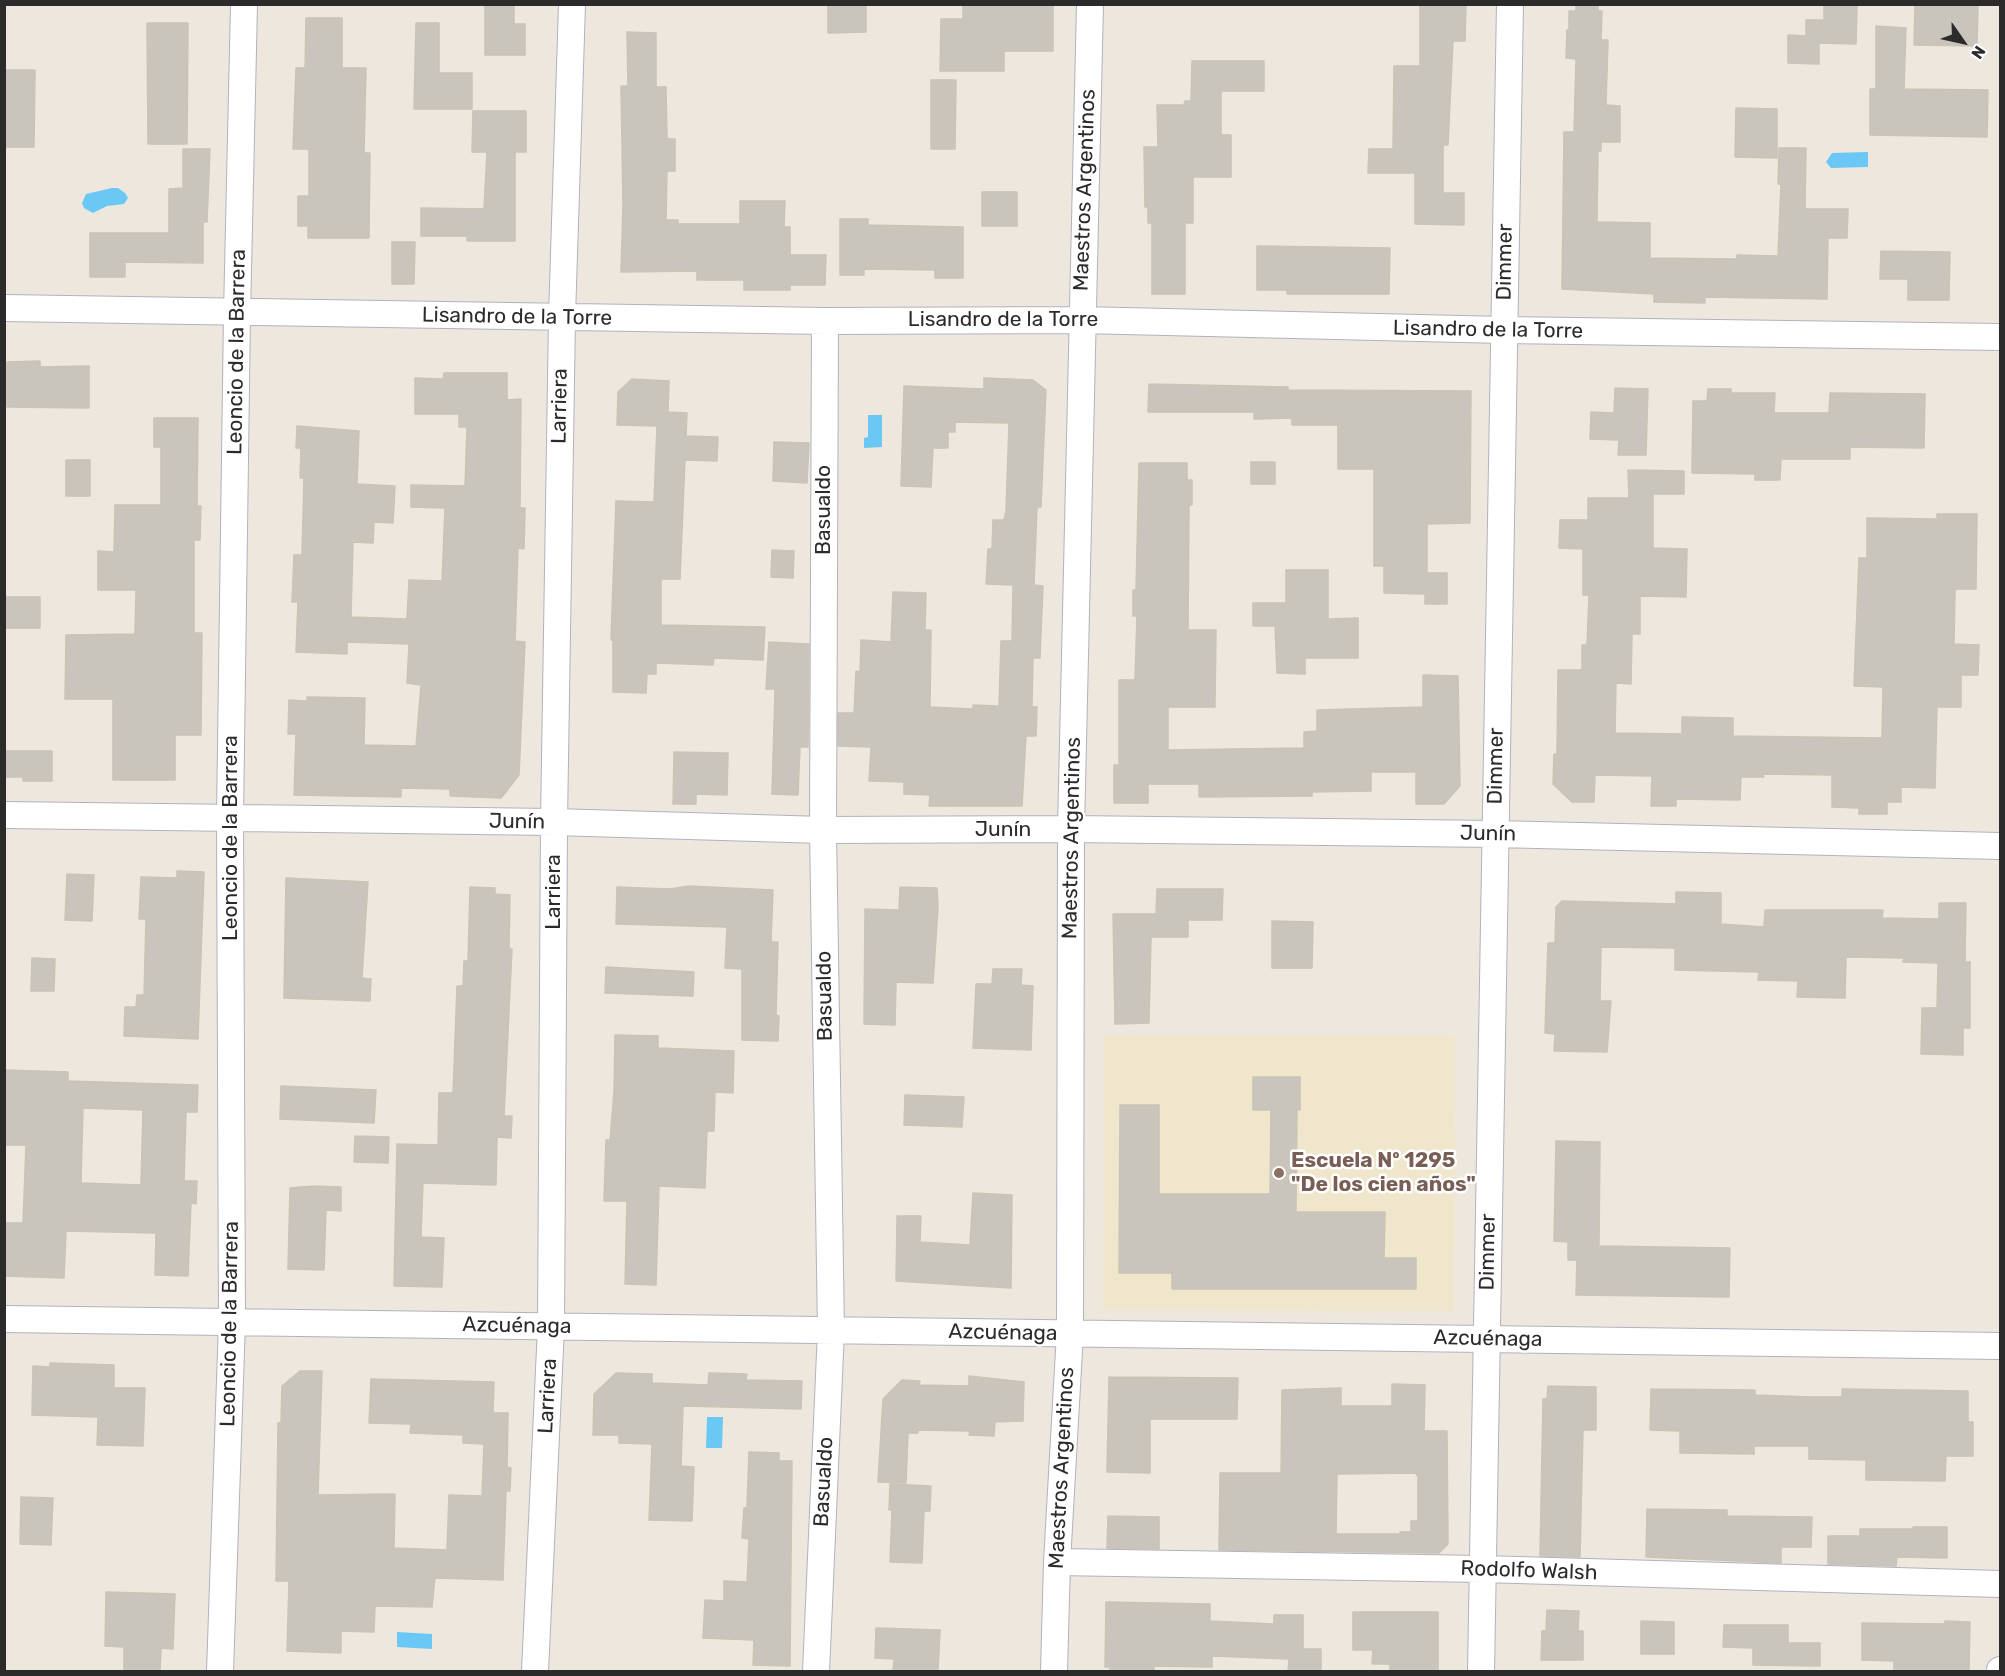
<!DOCTYPE html>
<html>
<head>
<meta charset="utf-8">
<style>
  body { margin:0 }
  #map { position:relative; width:2005px; height:1676px; overflow:hidden; background:#eee7dd; font-family:Rubik,sans-serif }
  canvas { display:block }
  .frame { position:absolute; inset:0; border:6px solid #2b2b2b; pointer-events:none }
  .north { position:absolute; left:1933px; top:12px; width:60px; height:60px; -webkit-text-stroke:4px #fff; paint-order:stroke; rotate:124deg; font-size:16px; font-weight:700; line-height:24px; text-align:center; color:#2b2b2b }
  .north::after { content:''; display:block; margin:auto; width:21px; height:27px; background:#2b2b2b; clip-path:polygon(50% 0,100% 100%,50% 72%,0 100%) }
</style>
</head>
<body>
<div id="map">
<canvas width="2005" height="1676"></canvas>
<div class="frame"></div>
<div class="north">N</div>
</div>
<script>
const g = document.querySelector('canvas').getContext('2d');
g.lineJoin = 'round';
function fillPath(path, color) { g.fillStyle = color; g.fill(path, 'evenodd'); }
const shape = rows => new Path2D(rows.map(r => 'M' + r).join(''));
function strokePath(path, color, width, dash) { g.strokeStyle = color; g.lineWidth = width; g.lineCap = dash ? 'butt' : 'round'; g.setLineDash(dash || []); g.stroke(path); }
function write(font, color, halo, rows, align = 'center') {
  g.font = font + ' Rubik,sans-serif'; g.lineWidth = 5; g.setLineDash([]); g.textBaseline = 'middle'; g.strokeStyle = halo; g.fillStyle = color; for (const [text, x, y, turn = 0] of rows) {
    g.save(); g.translate(x, y); g.rotate((+turn || 0) * Math.PI / 180); g.textAlign = isNaN(turn) ? turn : align; if (halo) g.strokeText(text, 0, 0); g.fillText(text, 0, 0); g.restore();
  }
}
fillPath(shape([
  [1104,1036,1455,1036,1454,1311,1103,1310]
]), '#f0e6cb');
fillPath(shape([
  [1868,152,1868,167,1831,168,1826,162,1832,153],
  [112,188,118,188,125,193,128,198,124,204,107,206,93,213,84,208,82,203,86,194],
  [868,415,882,415,882,447,864,448,864,438,868,437],
  [707,1417,723,1417,722,1448,706,1448],
  [397,1632,432,1634,432,1649,397,1647]
]), '#6bc8f5');
const building = shape([
  [485,4,514,4,514,24,525,24,525,55,485,55,485,4],
  [828,4,866,4,866,32,828,33,828,4],
  [963,4,1053,4,1053,51,1004,51,1004,71,940,71,941,19,963,19,963,4],
  [1420,4,1466,4,1465,41,1453,41,1448,145,1443,145,1443,193,1464,193,1464,225,1415,224,1415,173,1368,173,1369,149,1393,149,1394,66,1420,66,1420,4],
  [1576,4,1598,4,1598,11,1602,11,1601,40,1608,40,1606,105,1620,106,1620,142,1601,142,1601,151,1598,151,1597,222,1650,223,1650,258,1737,259,1737,255,1778,256,1781,184,1778,184,1779,148,1806,148,1805,209,1848,209,1847,238,1828,238,1827,299,1705,297,1705,303,1654,302,1654,294,1562,289,1564,132,1574,132,1576,59,1566,58,1567,30,1569,30,1569,11,1576,11,1576,4],
  [1824,4,1857,4,1856,44,1819,43,1819,64,1788,63,1788,35,1806,36,1806,20,1824,20,1824,4],
  [1915,4,1978,4,1977,46,1914,45,1915,4],
  [306,18,342,18,342,68,366,68,364,153,370,153,369,238,308,238,308,226,298,226,298,196,309,196,309,149,293,149,296,68,305,68,306,18],
  [147,23,188,23,187,144,148,144,147,23],
  [416,23,439,23,439,73,472,73,472,109,414,109,416,23],
  [1876,26,1906,28,1904,89,1988,90,1987,137,1870,135,1870,89,1876,89,1876,26],
  [627,32,656,33,656,87,666,87,667,139,675,139,675,171,667,171,666,220,678,220,678,224,740,224,740,201,785,201,784,227,790,227,790,255,826,255,825,285,790,285,790,290,744,290,744,280,697,280,697,271,621,272,623,205,621,86,628,86,627,32],
  [1192,61,1264,61,1264,91,1221,91,1221,135,1231,135,1231,177,1193,177,1193,223,1185,223,1185,294,1152,294,1152,223,1148,223,1148,207,1145,207,1144,147,1158,147,1157,105,1184,105,1185,101,1191,101,1192,61],
  [4,70,35,70,34,147,4,147,4,70],
  [931,80,956,80,955,149,931,149,931,80],
  [1736,108,1777,109,1777,158,1735,157,1736,108],
  [473,111,526,111,526,152,515,152,515,241,467,241,467,236,421,236,421,208,484,209,487,152,472,152,473,111],
  [183,149,210,149,207,222,203,222,203,263,125,262,125,277,90,277,90,233,169,233,169,189,183,188,183,149],
  [982,192,1017,192,1017,226,982,226,982,192],
  [840,219,868,219,868,225,963,227,963,278,935,278,935,270,864,269,864,275,840,275,840,219],
  [392,242,415,242,414,284,392,284,392,242],
  [1257,246,1390,248,1389,294,1287,294,1287,290,1257,290,1257,246],
  [1881,251,1950,252,1949,300,1908,300,1908,279,1880,279,1881,251],
  [40,361,40,367,89,366,89,408,7,407,7,362,40,361],
  [444,373,507,373,507,400,521,399,520,508,525,508,524,549,518,548,515,641,525,642,519,775,501,798,450,796,450,789,401,788,401,797,294,795,296,734,288,734,289,700,307,701,307,697,365,698,364,745,416,746,421,685,407,683,409,644,347,642,347,654,296,652,298,602,292,602,294,555,302,555,304,478,300,478,301,448,296,448,297,426,359,431,357,484,395,486,393,523,374,522,373,543,353,542,351,617,407,619,409,580,442,581,445,508,411,507,411,485,465,486,467,427,459,427,459,414,415,414,415,378,443,379,444,373],
  [984,378,1033,380,1046,390,1041,507,1037,507,1034,585,1043,586,1040,658,1033,658,1032,707,1037,707,1036,736,1026,736,1022,806,929,806,930,795,904,794,904,782,869,781,871,747,838,746,838,713,854,713,856,671,860,672,861,640,891,642,893,592,926,593,925,630,931,630,930,707,973,709,973,705,999,706,1001,641,1012,641,1013,585,986,584,988,549,992,549,993,520,1004,520,1006,511,1009,423,955,422,955,432,948,432,948,448,933,448,931,487,901,486,904,386,984,389,984,378],
  [632,379,669,381,668,412,687,413,686,436,718,437,717,461,685,460,680,579,661,579,661,625,765,627,763,660,714,658,713,665,656,663,656,674,647,674,646,693,613,692,613,640,611,640,616,501,654,502,657,426,617,425,618,392,632,379],
  [1149,384,1288,387,1288,390,1471,391,1470,523,1427,524,1427,573,1447,573,1447,604,1425,604,1425,594,1384,593,1384,566,1374,566,1374,469,1338,469,1338,425,1292,425,1292,418,1254,419,1254,412,1148,412,1149,384],
  [1615,388,1648,389,1646,455,1618,455,1619,440,1590,439,1591,412,1614,413,1615,388],
  [1708,389,1731,389,1731,393,1775,393,1774,413,1829,413,1830,393,1925,394,1924,448,1850,447,1850,459,1781,459,1780,480,1755,480,1755,474,1692,473,1693,401,1707,401,1708,389],
  [154,418,198,418,197,506,201,506,200,540,194,540,194,633,202,633,201,735,175,735,175,780,113,780,113,699,65,699,66,635,135,634,136,590,98,590,98,551,114,552,115,505,161,505,161,447,154,447,154,418],
  [774,442,809,443,807,483,773,481,774,442],
  [66,460,90,460,90,496,66,496,66,460],
  [1251,462,1275,462,1275,484,1251,484,1251,462],
  [1139,463,1187,463,1187,480,1192,480,1192,505,1189,505,1188,630,1216,630,1215,707,1168,707,1168,750,1304,748,1304,732,1317,731,1317,710,1423,707,1423,675,1458,676,1460,786,1444,804,1416,804,1416,772,1371,772,1371,791,1312,792,1312,796,1199,797,1199,784,1148,784,1148,803,1114,803,1114,765,1119,765,1119,680,1135,680,1137,616,1133,616,1133,590,1136,590,1139,463],
  [1628,470,1684,471,1684,494,1653,494,1653,548,1687,549,1686,597,1640,596,1640,634,1632,634,1631,684,1616,683,1615,733,1682,734,1682,717,1733,718,1733,736,1882,738,1883,687,1854,686,1859,558,1867,558,1867,518,1937,519,1937,514,1977,514,1976,589,1955,589,1954,644,1979,645,1978,675,1961,675,1961,707,1937,707,1935,788,1901,787,1901,802,1887,802,1887,814,1859,814,1859,808,1832,807,1832,775,1763,774,1764,777,1741,777,1740,800,1676,799,1676,806,1651,806,1652,776,1595,775,1594,802,1572,802,1553,784,1554,754,1557,754,1558,670,1582,670,1582,645,1587,645,1589,595,1583,595,1583,549,1559,548,1560,520,1588,520,1588,498,1629,498,1628,470],
  [772,550,794,551,793,578,771,577,772,550],
  [1286,570,1328,570,1328,619,1358,618,1358,658,1305,658,1305,674,1277,673,1275,626,1253,626,1253,603,1286,603,1286,570],
  [4,597,40,597,40,628,4,628,4,597],
  [769,642,809,644,808,747,800,747,798,795,772,794,775,689,766,689,769,642],
  [4,751,52,751,52,781,23,781,23,777,4,777,4,751],
  [674,752,728,753,727,795,696,794,696,804,673,804,674,752],
  [177,871,204,872,198,1039,124,1036,125,1007,136,1007,137,995,144,995,146,919,139,919,141,877,177,878,177,871],
  [67,874,94,875,92,921,65,920,67,874],
  [286,878,368,882,362,978,371,979,370,1001,284,998,286,878],
  [689,886,773,890,771,942,778,942,776,1015,779,1016,778,1041,742,1040,742,969,725,968,727,927,616,924,617,887,670,889,689,886],
  [470,887,495,888,495,894,510,895,509,949,512,949,504,1116,512,1116,511,1138,497,1137,496,1185,423,1183,421,1237,444,1238,442,1287,394,1286,397,1144,438,1145,439,1093,453,1093,457,986,463,986,464,961,468,961,470,887],
  [900,887,937,888,938,908,933,983,896,982,895,1025,864,1024,865,909,899,910,900,887],
  [1157,889,1223,889,1222,920,1188,920,1188,937,1151,937,1149,1023,1115,1024,1113,914,1156,914,1157,889],
  [1676,892,1721,893,1721,924,1764,927,1765,910,1883,910,1882,918,1939,919,1939,903,1966,903,1965,962,1970,962,1970,1028,1963,1028,1963,1055,1921,1054,1922,1008,1937,1008,1938,963,1903,962,1904,958,1846,957,1845,998,1797,997,1798,981,1758,980,1759,972,1675,970,1675,948,1601,947,1600,1001,1611,1001,1607,1052,1554,1051,1555,1034,1545,1033,1546,1000,1548,943,1555,943,1556,907,1562,901,1676,904,1676,892],
  [1272,921,1313,922,1312,968,1272,968,1272,921],
  [32,958,55,959,54,991,31,991,32,958],
  [606,967,694,972,693,996,605,993,606,967],
  [993,969,1022,969,1021,985,1033,986,1031,1050,973,1048,976,984,992,984,993,969],
  [615,1035,658,1036,658,1048,734,1051,733,1093,715,1092,714,1131,707,1131,705,1188,659,1186,656,1285,625,1284,627,1201,604,1201,606,1140,610,1140,614,1091,615,1035],
  [4,1070,68,1072,68,1081,198,1085,197,1112,186,1112,184,1181,197,1181,196,1204,191,1203,188,1276,155,1275,156,1233,66,1231,64,1278,4,1276,4,1223,23,1223,26,1145,4,1145,4,1070],
  [83,1108,143,1110,141,1185,81,1183,83,1108],
  [1253,1077,1300,1077,1300,1110,1297,1110,1296,1212,1385,1212,1384,1258,1416,1258,1416,1289,1172,1289,1172,1273,1119,1273,1120,1105,1159,1105,1159,1194,1270,1194,1271,1110,1253,1110,1253,1077],
  [281,1086,376,1090,374,1123,280,1119,281,1086],
  [905,1095,964,1097,962,1127,904,1125,905,1095],
  [355,1136,389,1137,388,1163,354,1162,355,1136],
  [1556,1141,1600,1142,1599,1246,1730,1248,1729,1297,1576,1295,1577,1260,1568,1260,1568,1242,1554,1241,1556,1141],
  [314,1186,341,1187,341,1211,326,1210,324,1270,288,1269,290,1188,314,1186],
  [973,1193,1012,1195,1011,1288,896,1281,897,1216,921,1216,920,1242,970,1245,973,1193],
  [50,1363,114,1365,114,1388,145,1388,143,1446,97,1445,98,1417,32,1415,33,1366,50,1367,50,1363],
  [300,1371,322,1371,318,1495,395,1494,394,1548,447,1550,449,1495,482,1496,484,1444,463,1443,463,1435,410,1433,411,1424,369,1423,371,1379,494,1382,493,1413,508,1413,507,1467,511,1468,510,1491,506,1491,503,1580,435,1578,432,1607,375,1606,374,1632,341,1631,341,1653,287,1651,289,1581,276,1581,278,1423,281,1423,282,1386,300,1371],
  [616,1373,652,1374,652,1383,708,1385,709,1373,747,1374,746,1380,802,1381,801,1409,683,1406,681,1466,694,1467,692,1521,649,1520,652,1444,619,1443,619,1435,593,1435,594,1394,616,1373],
  [969,1376,1024,1382,1023,1421,995,1422,994,1436,969,1435,970,1431,918,1430,918,1433,908,1433,906,1483,878,1482,883,1399,902,1380,920,1381,919,1385,969,1386,969,1376],
  [1109,1377,1238,1378,1237,1419,1150,1419,1150,1473,1107,1472,1109,1377],
  [1392,1384,1425,1385,1424,1431,1447,1431,1448,1544,1439,1553,1219,1550,1220,1473,1281,1473,1282,1390,1341,1388,1341,1406,1392,1406,1392,1384],
  [1415,1473,1418,1476,1418,1521,1411,1521,1411,1532,1400,1532,1400,1534,1336,1534,1337,1474,1415,1473],
  [1548,1386,1596,1387,1596,1430,1583,1430,1580,1557,1540,1556,1543,1399,1547,1399,1548,1386],
  [1651,1389,1755,1390,1755,1395,1810,1397,1842,1397,1842,1389,1968,1391,1968,1422,1973,1422,1973,1456,1946,1456,1945,1481,1866,1480,1866,1460,1809,1459,1809,1446,1754,1446,1754,1454,1680,1453,1680,1431,1650,1430,1651,1389],
  [749,1452,779,1453,779,1461,792,1461,790,1666,753,1665,754,1640,703,1638,705,1600,724,1601,724,1581,747,1582,749,1539,742,1538,744,1508,747,1508,749,1452],
  [890,1484,931,1486,930,1511,924,1511,922,1563,890,1562,892,1510,889,1510,890,1484],
  [21,1497,53,1498,51,1545,20,1544,21,1497],
  [1647,1509,1727,1510,1727,1516,1812,1517,1811,1547,1781,1547,1781,1563,1646,1557,1647,1509],
  [1108,1516,1159,1517,1159,1549,1107,1548,1108,1516],
  [1913,1527,1947,1527,1947,1558,1897,1557,1896,1566,1828,1564,1828,1536,1860,1536,1860,1529,1913,1529,1913,1527],
  [106,1592,175,1594,173,1649,161,1648,160,1671,124,1671,124,1647,105,1646,106,1592],
  [1106,1602,1210,1604,1210,1621,1274,1624,1274,1615,1303,1615,1303,1649,1321,1649,1321,1671,1288,1671,1289,1659,1212,1656,1212,1667,1154,1666,1154,1671,1110,1671,1110,1667,1105,1667,1106,1602],
  [1547,1610,1579,1611,1578,1631,1583,1631,1583,1660,1541,1660,1542,1631,1546,1631,1547,1610],
  [1353,1612,1438,1612,1438,1671,1390,1671,1390,1664,1372,1664,1373,1650,1353,1650,1353,1612],
  [1641,1621,1674,1622,1674,1654,1641,1654,1641,1621],
  [1945,1621,1970,1622,1969,1671,1894,1671,1894,1661,1862,1660,1862,1623,1945,1624,1945,1621],
  [1724,1625,1788,1625,1788,1643,1820,1643,1820,1666,1753,1665,1753,1648,1723,1647,1724,1625],
  [876,1628,940,1630,938,1671,893,1671,894,1659,875,1658,876,1628]
]);
fillPath(building, '#c9c4bc');
strokePath(building, '#c9c4b6', 1.5);
const minor = shape([
  [4,308,825,321,1081,320,1504,330,2000,337],
  [4,815,554,822,823,830,1071,829,1495,834,2000,846],
  [4,1319,2000,1346],
  [1057,1562,1483,1569,2000,1584],
  [220,1672,232,1322,230,818,237,314,244,4],
  [535,1672,551,1327,554,822,562,317,572,4],
  [816,1672,831,1330,823,830,825,321],
  [1054,1672,1057,1562,1070,1333,1071,829,1090,4],
  [1481,1672,1510,4],
  [2000,1672,2000,1670]
]);
strokePath(minor, '#b1b2c0', 28);
strokePath(minor, '#fff', 26);
for (const [x, y, r, color] of [
  [1279,1173,6,"#8d6e63"]
]) { const dot = new Path2D(); dot.arc(x, y, r, 0, 2 * Math.PI); g.fillStyle = color; g.fill(dot); strokePath(dot, '#fff', 2); }
write('21px', '#2b2b2b', '#fff', [
  ["Maestros Argentinos",1085,190,-88],
  ["Dimmer",1505,262,-89],
  ["Lisandro de la Torre",517,317,1],
  ["Lisandro de la Torre",1003,320],
  ["Lisandro de la Torre",1488,330,1],
  ["Leoncio de la Barrera",237,352,-89],
  ["Larriera",560,406,-89],
  ["Basualdo",824,510,-90],
  ["Dimmer",1496,766,-89],
  ["Junín",517,822,1],
  ["Junín",1003,830],
  ["Junín",1488,834,1],
  ["Leoncio de la Barrera",231,838,-90],
  ["Maestros Argentinos",1072,838,-89],
  ["Larriera",554,892,-90],
  ["Basualdo",825,996,-91],
  ["Dimmer",1488,1252,-89],
  ["Leoncio de la Barrera",230,1324,-89],
  ["Azcuénaga",517,1326,1],
  ["Azcuénaga",1003,1333,1],
  ["Azcuénaga",1488,1339,1],
  ["Larriera",548,1396,-87],
  ["Maestros Argentinos",1062,1468,-87],
  ["Basualdo",824,1482,-87],
  ["Rodolfo Walsh",1529,1571,2]
]);
write('bold 21px', '#785e54', '#fff', [
  ["Escuela Nº 1295",1291,1161],
  ["\"De los cien años\"",1291,1185]
], 'left');
</script>
</body>
</html>
